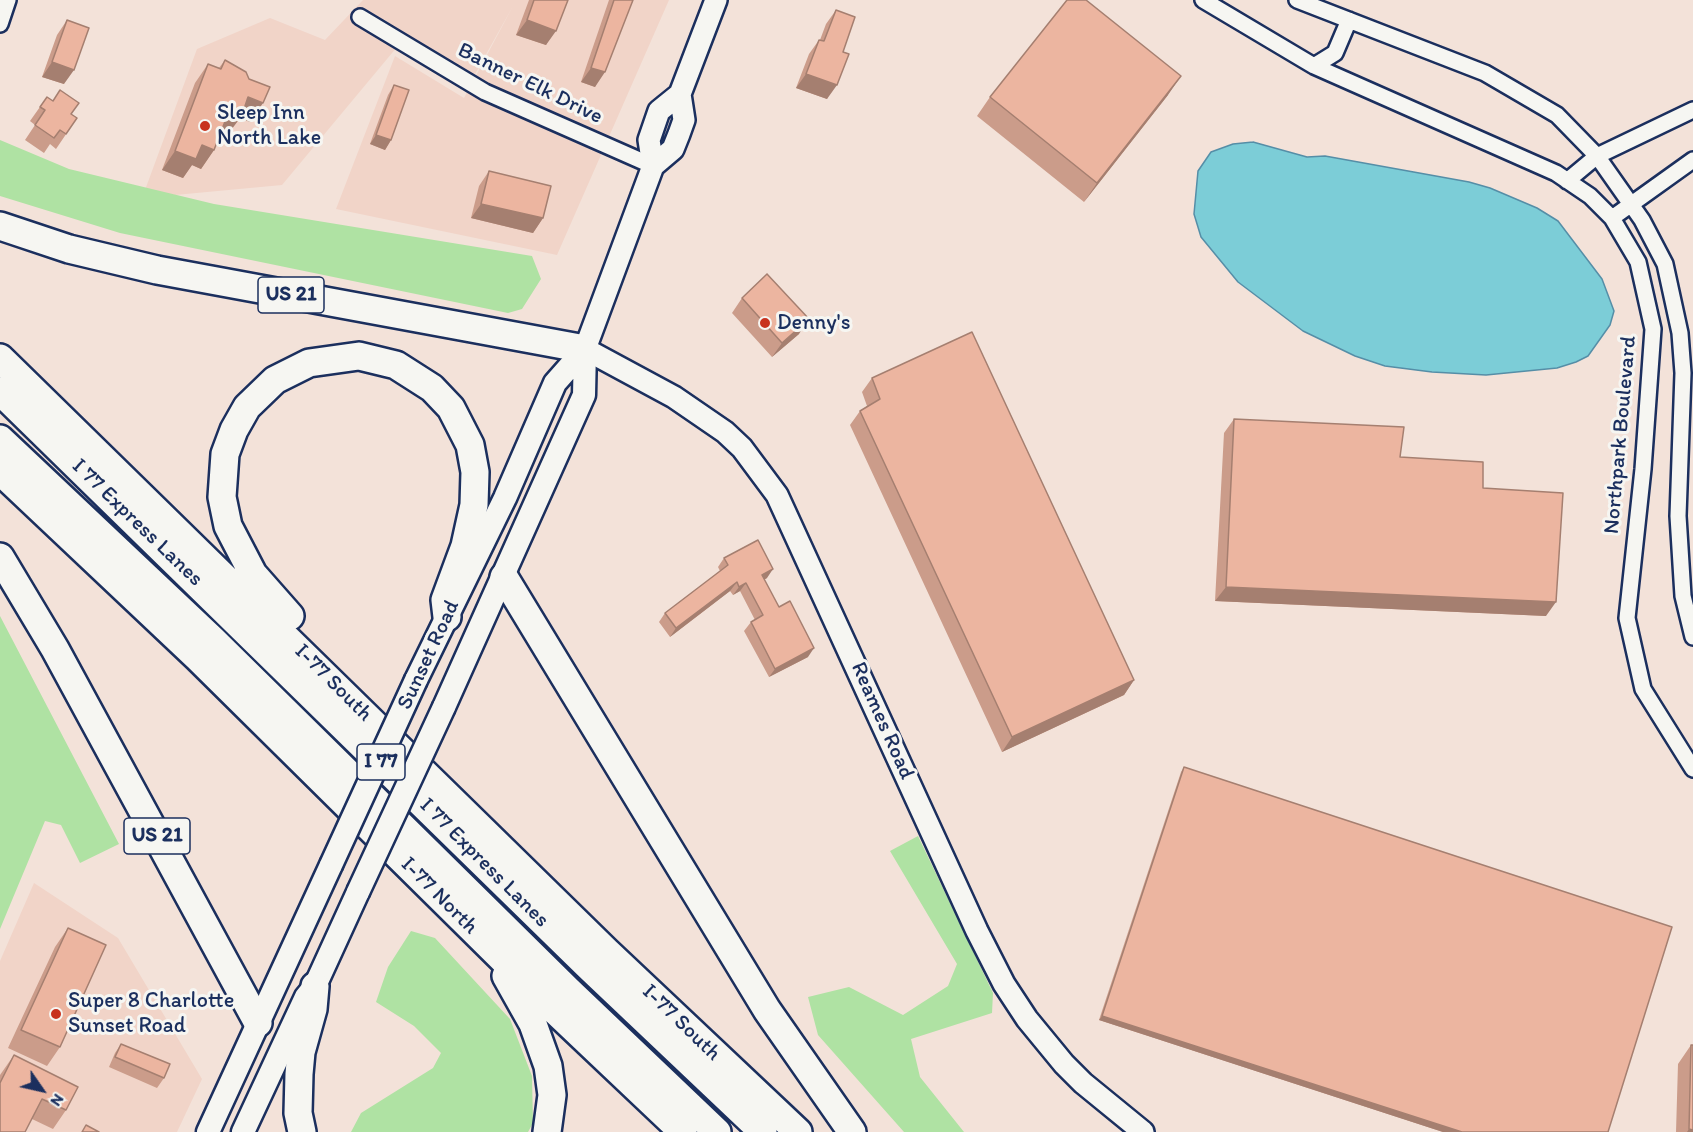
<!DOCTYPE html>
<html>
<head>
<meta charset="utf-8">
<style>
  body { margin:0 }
  #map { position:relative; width:1693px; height:1132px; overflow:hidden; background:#f3e2d9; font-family:Itim,sans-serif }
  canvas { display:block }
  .north { position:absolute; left:12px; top:1060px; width:60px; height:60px; -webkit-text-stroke:4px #f6f6f2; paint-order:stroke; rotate:124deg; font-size:16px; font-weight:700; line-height:24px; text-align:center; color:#1b2f5e }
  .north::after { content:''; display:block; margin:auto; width:21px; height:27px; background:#1b2f5e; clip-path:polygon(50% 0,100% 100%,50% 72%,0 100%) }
</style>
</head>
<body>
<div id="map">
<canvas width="1693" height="1132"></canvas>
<div class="north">N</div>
</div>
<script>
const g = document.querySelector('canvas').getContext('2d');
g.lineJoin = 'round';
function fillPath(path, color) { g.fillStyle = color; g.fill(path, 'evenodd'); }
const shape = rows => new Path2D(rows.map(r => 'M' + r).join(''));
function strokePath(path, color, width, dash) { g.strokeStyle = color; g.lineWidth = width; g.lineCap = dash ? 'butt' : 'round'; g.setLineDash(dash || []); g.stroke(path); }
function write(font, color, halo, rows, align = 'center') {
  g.font = font + ' Itim,sans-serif'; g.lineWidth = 6; g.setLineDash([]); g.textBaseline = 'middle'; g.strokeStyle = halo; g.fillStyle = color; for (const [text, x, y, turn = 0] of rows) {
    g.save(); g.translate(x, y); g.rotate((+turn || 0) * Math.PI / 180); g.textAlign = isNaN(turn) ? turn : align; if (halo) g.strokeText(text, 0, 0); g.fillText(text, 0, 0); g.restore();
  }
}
fillPath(shape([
  [363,0,669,0,557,255,336,209,395,56,464,98,513,6,474,76,407,35,282,185,175,195,145,190,197,49,270,18,325,40],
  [34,883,118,938,202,1079,177,1132,0,1132,0,961]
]), '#f1d4c8');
fillPath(shape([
  [0,140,69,169,214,204,532,256,541,279,522,309,508,313,120,233,0,196],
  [0,616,119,844,80,863,61,825,45,821,0,929],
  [918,836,993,993,992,1013,911,1039,920,1077,964,1132,904,1132,818,1035,808,997,849,987,903,1015,948,986,957,964,890,851],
  [411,931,435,938,510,1019,532,1076,533,1123,528,1132,351,1132,361,1113,433,1068,441,1053,414,1026,376,1002,388,967]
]), '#afe2a3');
const water = shape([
  [1253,142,1307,157,1325,156,1469,182,1490,188,1537,208,1558,221,1602,279,1614,311,1610,325,1588,356,1576,362,1557,368,1486,375,1432,372,1385,366,1355,356,1303,331,1238,282,1201,237,1194,214,1198,171,1211,152,1233,144,1253,142]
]);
fillPath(water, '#7ccdd7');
strokePath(water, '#558ea7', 1.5);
const street = shape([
  [1203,0,1314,66,1556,173,1590,196,1612,218,1638,262,1653,329,1643,469,1627,618,1643,689,1693,769],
  [1297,0,1485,73,1557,115,1597,156,1642,220,1665,264,1680,333,1683,373,1678,516,1683,596,1693,637],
  [360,17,485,92,653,166],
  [0,24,8,0],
  [1314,66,1335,53,1349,20],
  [1567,181,1597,156,1693,110],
  [1612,218,1693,160]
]);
const secondary = shape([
  [680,94,684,120,679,134,673,149,653,166,585,349,674,397,725,432,742,448,777,495,977,931,1004,984,1027,1019,1064,1064,1083,1083,1143,1132],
  [653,166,649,140,659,111,680,94,716,0]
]);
const primary = shape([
  [416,680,505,498,555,383,585,349],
  [444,707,584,395,585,349],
  [208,1132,331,865],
  [243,1132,306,997,315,986,358,892]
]);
const highway = shape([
  [0,226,69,249,157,270,585,349],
  [0,358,606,951,798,1132],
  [0,391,589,967,763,1132],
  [0,439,213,640,568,990,717,1132],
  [0,471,197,657,551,1007,683,1132],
  [0,557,55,649,258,1023],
  [504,577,767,1010,852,1132],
  [290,616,253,574,228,526,222,497,225,454,234,430,247,407,275,380,309,363,359,356,396,365,432,388,451,408,470,445,475,472,474,505,465,546,445,600,447,617],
  [506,976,533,1024,548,1066,552,1095,547,1132],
  [302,1132,298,1113,299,1074,301,1052,313,1009,315,986]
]);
strokePath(street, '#1b2f5e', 20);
strokePath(secondary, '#1b2f5e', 26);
strokePath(primary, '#1b2f5e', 27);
strokePath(highway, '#1b2f5e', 32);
strokePath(street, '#f6f6f2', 15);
strokePath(secondary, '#f6f6f2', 21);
strokePath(primary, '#f6f6f2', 22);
strokePath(highway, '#f6f6f2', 27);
const primaryBridge = shape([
  [331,865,416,680],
  [358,892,444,707]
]);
strokePath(primaryBridge, '#1b2f5e', 27, []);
strokePath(primaryBridge, '#f6f6f2', 22);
fillPath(shape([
  [529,0,568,0,546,45,516,35],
  [609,0,633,0,595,87,581,82],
  [836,10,843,52,827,99,796,88,809,54,819,40,820,40,826,24],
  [67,20,64,84,42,77,57,35],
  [225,60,250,122,240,118,228,134,221,132,214,150,201,169,192,165,183,178,162,170,195,83,208,64,219,68],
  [394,85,391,140,385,150,370,144,388,95],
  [1168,95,1084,202,977,116,990,97],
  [47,97,77,118,56,149,50,144,44,153,25,140,35,125,30,121],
  [489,171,543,218,533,233,471,218,479,186],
  [742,298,799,334,772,357,732,313],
  [872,378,1134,680,1124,695,1002,752,850,425,860,411,867,406,862,392],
  [1234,419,1400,457,1483,488,1546,616,1215,601,1224,433],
  [724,558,767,578,764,580,779,607,808,657,769,677,744,631,751,622,755,620,740,591,733,595,730,591,670,637,659,622,665,613,720,571,718,567],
  [1184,767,1608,1132,1443,1132,1099,1020,1181,772],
  [68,928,60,1047,47,1066,8,1048,55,947],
  [121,1044,164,1078,157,1088,109,1067,115,1053],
  [1691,1045,1693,1132,1676,1132,1678,1064],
  [14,1055,66,1110,53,1129,32,1119,0,1132,0,1075]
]), '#cb9c8a');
fillPath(shape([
  [527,20,556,31,546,45,516,35],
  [52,62,74,70,64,84,42,77],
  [591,68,605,72,595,87,581,82],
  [806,74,837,85,827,99,796,88],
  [1181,76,1168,95,1084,202,1097,183],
  [248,97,263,103,250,122,240,118,228,134,216,130,229,111],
  [376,135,391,140,385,150,370,144],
  [202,145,214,150,201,169,192,165,183,178,162,170,175,151],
  [481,204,543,218,533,233,471,218],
  [809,319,799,334,772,357,782,343],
  [773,569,767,578,756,584,762,575],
  [737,582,730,591,670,637,676,628],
  [746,583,740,591,733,595,739,587],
  [1226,587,1556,602,1546,616,1215,601],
  [814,648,808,657,769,677,775,669],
  [1134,680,1124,695,1002,752,1012,737],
  [1102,1016,1462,1132,1443,1132,1099,1020],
  [1689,1129,1693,1130,1693,1132,1687,1132]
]), '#a57f70');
const building = shape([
  [534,0,568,0,556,31,527,20,534,0],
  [614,0,633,0,605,72,591,68,614,0],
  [1067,0,1086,0,1181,76,1097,183,990,97,1067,0],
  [836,10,855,17,843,52,849,54,837,85,806,74,819,40,824,41,836,10],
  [67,20,89,28,74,70,52,62,67,20],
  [225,60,246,72,249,79,270,87,263,103,248,97,242,115,229,111,214,150,202,145,196,159,175,151,208,64,221,69,225,60],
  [394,85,409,90,391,140,376,135,394,85],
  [60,90,79,103,71,114,77,118,66,134,60,130,54,138,35,125,45,110,40,107,47,97,53,101,60,90],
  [489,171,551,186,543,218,481,204,489,171],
  [767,274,809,319,782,343,742,298,767,274],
  [972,332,1134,680,1012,737,860,411,880,399,872,378,972,332],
  [1234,419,1404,427,1400,457,1483,462,1483,488,1563,493,1556,602,1226,587,1234,419],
  [758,540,773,569,762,575,770,590,779,607,790,601,814,648,775,669,751,622,763,615,746,583,739,587,737,582,676,628,665,613,728,565,724,558,758,540],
  [1184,767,1672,927,1608,1132,1462,1132,1102,1016,1184,767],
  [68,928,106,945,60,1047,21,1030,68,928],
  [121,1044,170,1064,164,1078,115,1057,121,1044],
  [1691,1045,1693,1045,1693,1130,1689,1129,1691,1045],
  [14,1055,78,1087,66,1110,42,1099,25,1132,0,1132,0,1083,14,1055],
  [86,1125,99,1132,82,1132,86,1125]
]);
fillPath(building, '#ecb5a0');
strokePath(building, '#a57f70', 1.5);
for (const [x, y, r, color] of [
  [205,126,6,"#c8321e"],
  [765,323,6,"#c8321e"],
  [56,1014,6,"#c8321e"]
]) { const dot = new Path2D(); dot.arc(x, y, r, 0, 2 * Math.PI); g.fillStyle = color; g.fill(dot); strokePath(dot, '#f6f6f2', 2); }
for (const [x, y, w] of [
  [291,295,66],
  [381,762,48],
  [157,836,66]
]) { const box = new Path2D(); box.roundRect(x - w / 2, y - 18, w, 36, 4.5); g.fillStyle = '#f6f6f2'; g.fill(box); strokePath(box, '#1b2f5e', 1.5); }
write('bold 21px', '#1b2f5e', null, [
  ["US 21",291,295],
  ["I 77",381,762],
  ["US 21",157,836]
]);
write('22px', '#1b2f5e', '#f6f6f2', [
  ["Banner Elk Drive",530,84,26],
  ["Northpark Boulevard",1621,435,-85],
  ["I 77 Express Lanes",137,523,44],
  ["Sunset Road",429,655,-65],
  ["I-77 South",333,683,45],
  ["Reames Road",882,721,66],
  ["I 77 Express Lanes",484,863,45],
  ["I-77 North",439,896,45],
  ["I-77 South",681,1023,44]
]);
write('22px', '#1b2f5e', '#f6f6f2', [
  ["Sleep Inn",217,113],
  ["North Lake",217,138],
  ["Denny's",777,323],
  ["Super 8 Charlotte",68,1001],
  ["Sunset Road",68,1026]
], 'left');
</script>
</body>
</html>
